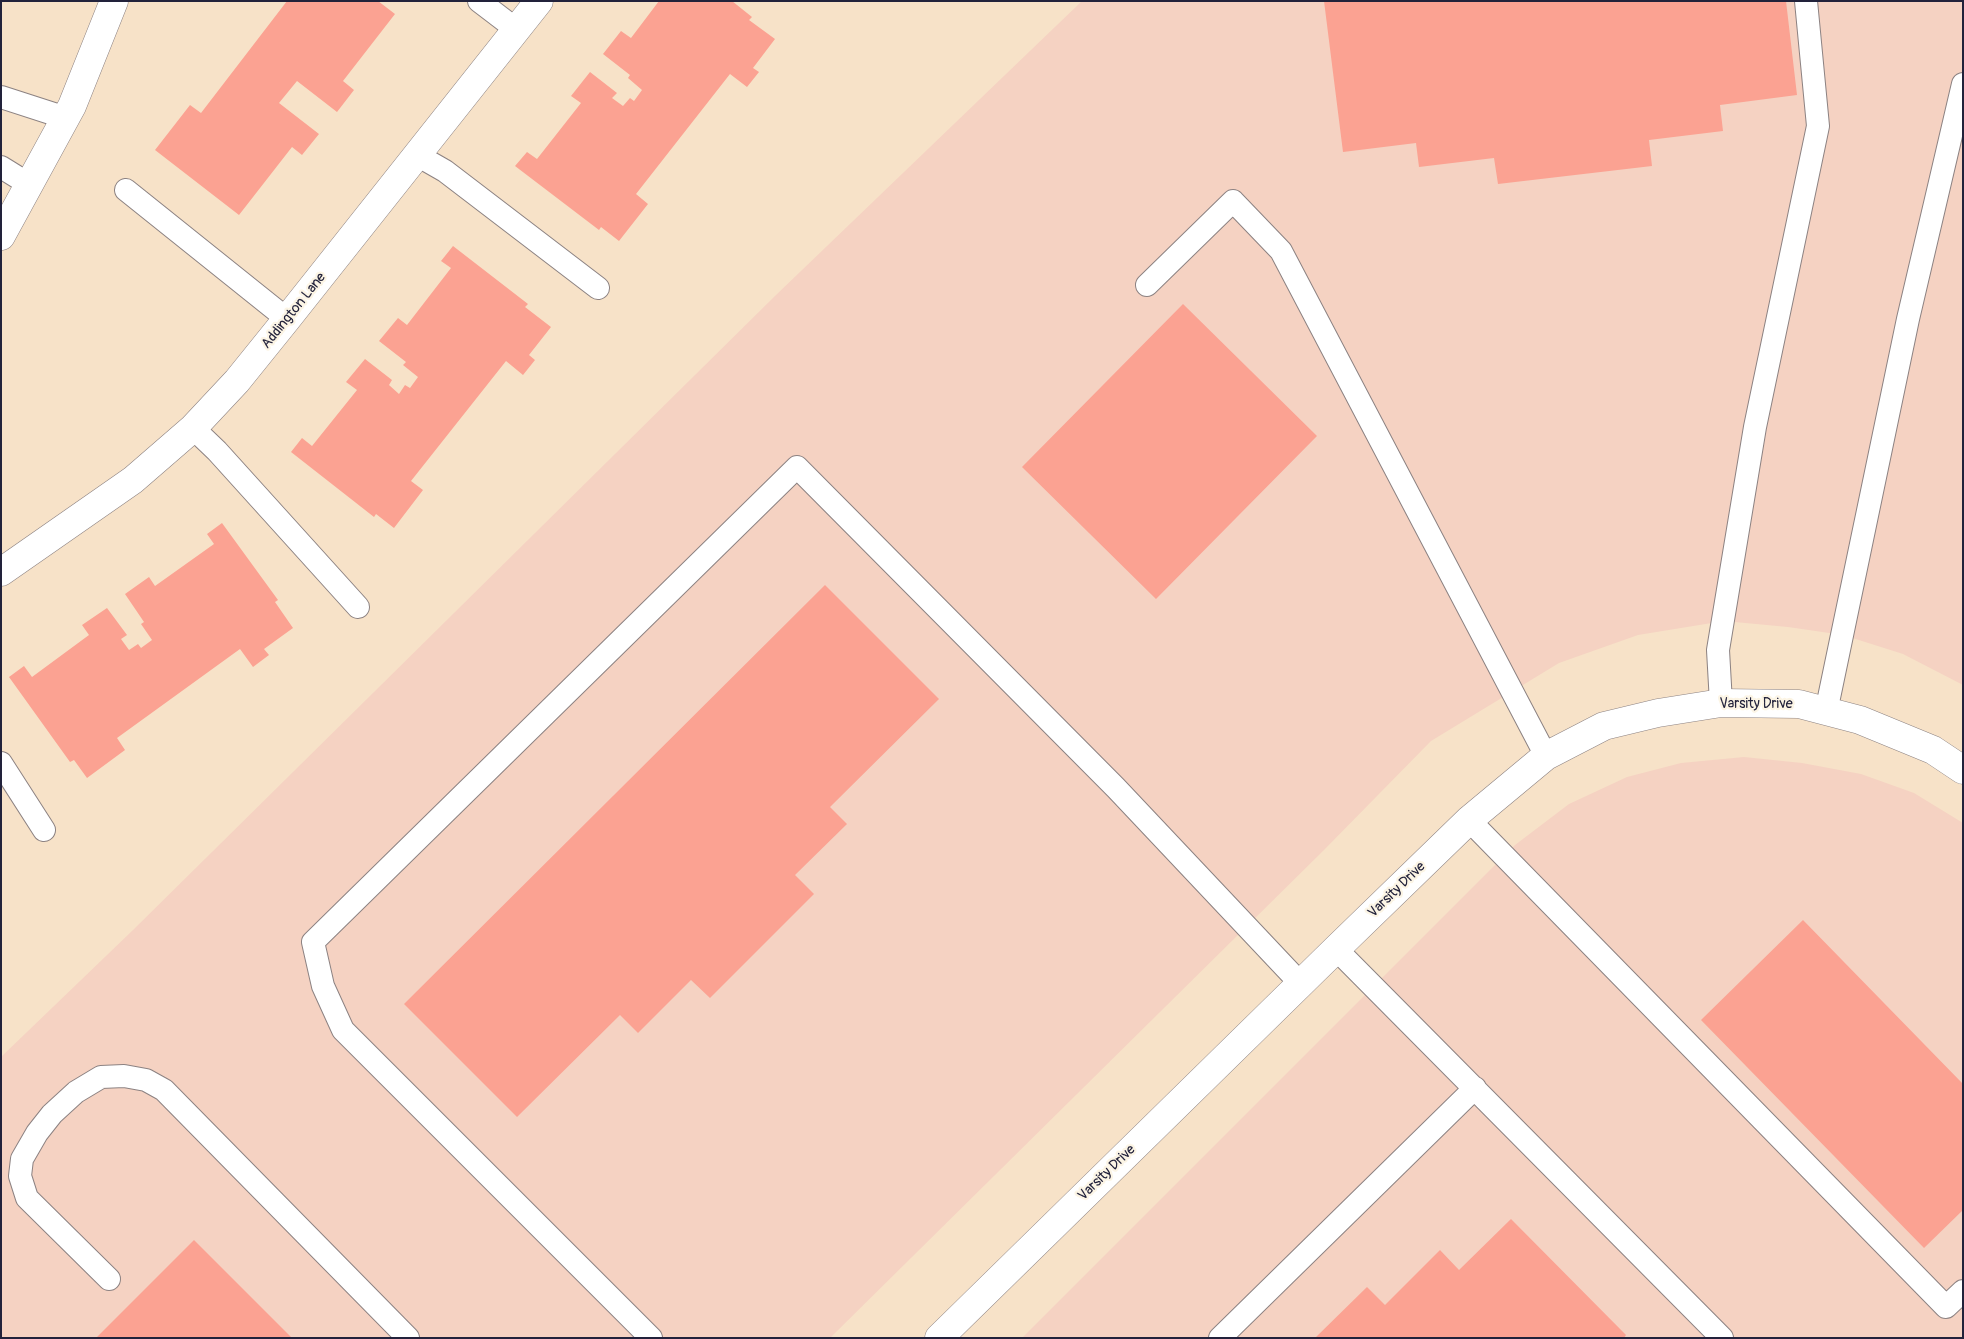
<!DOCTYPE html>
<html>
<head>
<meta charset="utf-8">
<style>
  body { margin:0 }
  #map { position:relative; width:1964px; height:1339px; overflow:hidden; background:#f7e2c8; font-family:Pangolin,sans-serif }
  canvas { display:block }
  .frame { position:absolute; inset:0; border:2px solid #22223b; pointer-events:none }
</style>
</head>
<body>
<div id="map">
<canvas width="1964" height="1339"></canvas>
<div class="frame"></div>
</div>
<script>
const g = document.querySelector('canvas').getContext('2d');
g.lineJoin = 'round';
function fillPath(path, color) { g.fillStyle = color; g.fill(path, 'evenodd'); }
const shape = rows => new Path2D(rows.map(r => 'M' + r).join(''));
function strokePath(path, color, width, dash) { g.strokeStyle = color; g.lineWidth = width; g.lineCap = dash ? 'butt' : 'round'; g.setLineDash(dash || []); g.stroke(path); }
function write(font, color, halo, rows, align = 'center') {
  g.font = font + ' Pangolin,sans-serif'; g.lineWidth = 4.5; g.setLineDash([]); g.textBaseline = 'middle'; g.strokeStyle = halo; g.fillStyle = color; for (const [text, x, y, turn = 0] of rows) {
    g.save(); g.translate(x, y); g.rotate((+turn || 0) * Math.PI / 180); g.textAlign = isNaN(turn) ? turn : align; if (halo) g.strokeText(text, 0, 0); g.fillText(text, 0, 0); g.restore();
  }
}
fillPath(shape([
  [1082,1,1963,1,1963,685,1903,654,1843,635,1788,627,1724,621,1638,635,1559,663,1431,741,1324,850,830,1338,1,1338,1,1057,133,930,776,295],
  [1744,757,1802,763,1861,774,1914,793,1963,823,1963,1338,1022,1338,1515,845,1569,804,1627,777,1681,763]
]), '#f5d2c2');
fillPath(shape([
  [287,1,378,1,395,14,343,81,354,90,337,112,297,81,279,103,319,134,302,155,292,147,239,215,155,150,190,105,201,113],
  [659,1,732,1,752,17,749,20,775,39,753,68,759,72,747,87,730,74,636,194,648,204,619,241,601,227,599,230,515,166,527,152,537,159,581,103,571,96,590,72,617,93,612,98,623,106,630,98,634,101,642,90,628,78,630,75,603,54,621,31,631,38],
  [1324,1,1786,1,1797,95,1720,105,1723,131,1649,140,1652,166,1498,184,1494,158,1419,167,1416,143,1343,152],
  [453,246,528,304,525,307,551,327,529,355,535,360,523,375,506,361,411,481,423,490,394,528,376,514,374,517,291,452,302,438,312,446,357,390,346,382,365,359,392,380,389,385,399,394,405,385,410,388,418,377,403,365,406,362,379,341,398,318,407,325,451,268,441,261],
  [1183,304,1317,436,1156,599,1022,467],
  [222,523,278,600,275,602,293,628,264,649,269,655,253,667,240,649,117,738,125,750,87,778,74,760,70,762,9,677,24,666,32,677,89,635,82,625,107,608,127,635,121,639,129,650,138,644,141,648,152,640,141,624,144,622,125,594,149,577,155,586,214,544,207,534],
  [825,585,939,699,830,807,847,824,795,875,814,894,710,998,691,980,638,1033,620,1015,517,1117,404,1004],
  [1803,920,1963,1084,1963,1210,1924,1248,1701,1020],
  [1511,1219,1626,1335,1624,1338,1315,1338,1367,1287,1385,1305,1440,1250,1459,1270],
  [194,1240,292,1338,96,1338]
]), '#fba292');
const service = shape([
  [479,1,517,30],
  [1,97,66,118],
  [417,155,445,171,598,288],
  [1,167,30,185],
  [126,190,287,319],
  [1147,285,1233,201,1281,251,1546,756],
  [193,428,217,451,358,607],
  [1721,703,1718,650,1755,427,1818,126,1806,1],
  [1826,712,1908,319,1963,84],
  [1,763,44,830],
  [1469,820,1946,1307,1963,1291],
  [1336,949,1722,1338],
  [109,1279,27,1198,20,1176,22,1159,37,1133,52,1114,76,1092,101,1077,124,1076,146,1080,164,1090,408,1338],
  [651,1338,343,1030,323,986,313,942,797,467,1116,788,1300,983],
  [1220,1338,1475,1088]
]);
const minor = shape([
  [1,236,72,106,114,1],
  [1,572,133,480,193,428,237,381,287,319,539,1],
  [939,1338,1336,949,1469,820,1546,756,1604,726,1658,713,1721,703,1799,704,1860,720,1933,750,1963,770]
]);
strokePath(service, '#8c8282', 24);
strokePath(minor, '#8c8282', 29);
strokePath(service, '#fff', 22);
strokePath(minor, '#fff', 28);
write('14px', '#22223b', '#fcf5e5', [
  ["Addington Lane",294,311,-51],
  ["Varsity Drive",1756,704],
  ["Varsity Drive",1397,890,-44],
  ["Varsity Drive",1107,1173,-44]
]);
</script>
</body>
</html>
